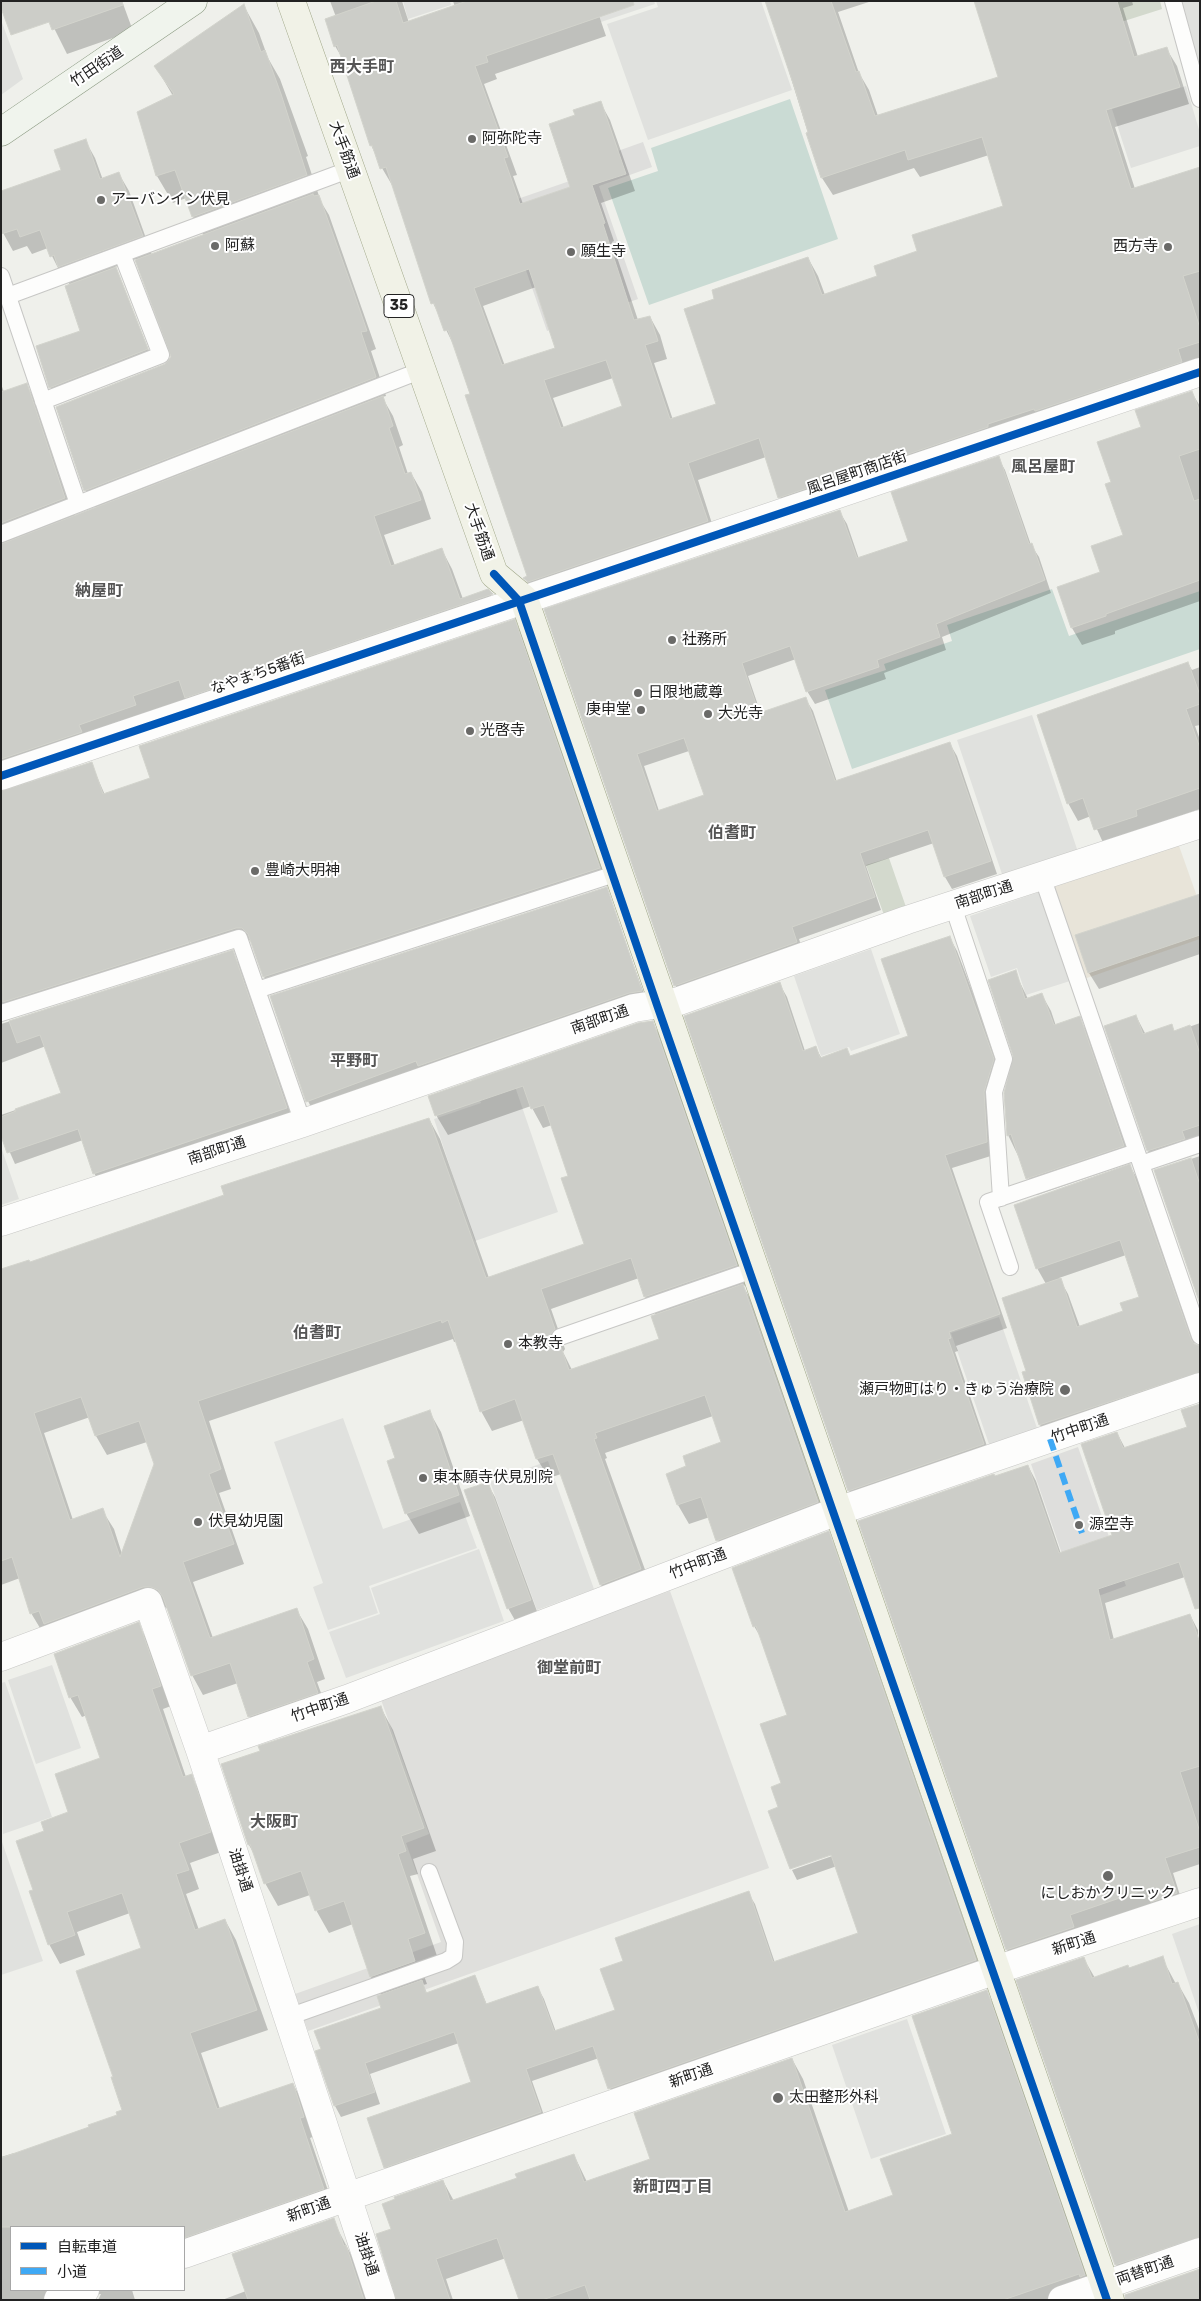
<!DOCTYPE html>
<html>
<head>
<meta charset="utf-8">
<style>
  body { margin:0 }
  #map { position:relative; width:1201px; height:2301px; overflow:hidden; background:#eff0eb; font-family:Rubik,"Noto Sans JP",sans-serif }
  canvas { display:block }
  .frame { position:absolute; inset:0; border:2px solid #222; pointer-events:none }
  .legend { position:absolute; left:10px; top:2226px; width:175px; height:65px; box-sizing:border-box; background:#fff; border:1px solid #a7a7a7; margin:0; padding:6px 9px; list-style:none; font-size:15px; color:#222 }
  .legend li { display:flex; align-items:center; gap:10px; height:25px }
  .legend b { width:25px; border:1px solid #a7a7a7 }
</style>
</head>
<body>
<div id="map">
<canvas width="1201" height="2301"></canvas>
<div class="frame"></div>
<ul class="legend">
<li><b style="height:6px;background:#0057b8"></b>自転車道</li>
<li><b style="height:6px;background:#3fa9f5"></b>小道</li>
</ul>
</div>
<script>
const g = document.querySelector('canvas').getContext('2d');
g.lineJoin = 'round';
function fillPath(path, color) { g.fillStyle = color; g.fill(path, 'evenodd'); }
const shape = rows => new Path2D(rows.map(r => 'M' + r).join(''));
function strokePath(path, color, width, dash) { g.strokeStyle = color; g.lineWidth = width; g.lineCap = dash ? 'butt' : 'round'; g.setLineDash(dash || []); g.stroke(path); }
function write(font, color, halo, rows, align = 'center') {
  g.font = font + ' Rubik,"Noto Sans JP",sans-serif'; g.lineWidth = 4; g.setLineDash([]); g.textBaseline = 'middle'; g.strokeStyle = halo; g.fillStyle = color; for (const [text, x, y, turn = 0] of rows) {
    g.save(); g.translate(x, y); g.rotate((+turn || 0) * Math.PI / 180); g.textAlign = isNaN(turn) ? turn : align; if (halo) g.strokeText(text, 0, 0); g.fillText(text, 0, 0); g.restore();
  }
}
fillPath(shape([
  [670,1591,769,1868,308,2031,295,1994,441,1942,406,1843,429,1834,379,1694]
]), '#dfdfdc');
fillPath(shape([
  [1178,843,1200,905,1200,939,1084,979,1052,887]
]), '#e8e4d9');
fillPath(shape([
  [643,142,652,167,599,186,638,299,547,331,503,204,587,175,584,163],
  [1078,1447,1126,1586,1079,1603,1031,1464]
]), '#dededc');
fillPath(shape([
  [1096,1,1160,1,1162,9,1036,49],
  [889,858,906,907,884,915,866,865]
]), '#d3d9cd');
fillPath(shape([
  [790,99,838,239,649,305,608,188,658,171,651,148],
  [1052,589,1069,636,1200,591,1200,649,852,769,825,690,886,670,884,664,952,641,947,625]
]), '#cadbd4');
fillPath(shape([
  [403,1,450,1,451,5,408,19],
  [594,1,654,1,655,4,601,22],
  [656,1,761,1,792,90,648,140,607,24,658,7],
  [1175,1,1200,1,1200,78],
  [1,20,23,79,1,95],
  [1186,86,1200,133,1200,146,1131,168,1112,109],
  [1032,715,1079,855,1004,880,957,740],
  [1039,892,1070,981,1026,995,1017,968,991,977,970,916],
  [871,949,900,1034,851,1051,849,1047,821,1056,794,976],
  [508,1066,558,1212,475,1241,434,1119,481,1103,472,1078],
  [1,1147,19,1199,1,1205],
  [999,1317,1038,1431,990,1447,951,1333],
  [343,1418,383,1529,460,1502,477,1548,369,1586,378,1613,328,1630,313,1587,323,1583,274,1442],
  [548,1461,594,1589,537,1610,490,1482],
  [479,1549,504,1621,346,1678,329,1632,380,1614,371,1588],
  [52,1665,81,1748,36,1764,8,1680],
  [5,1682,52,1817,3,1834,1,1683],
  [1,1839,43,1961,1,1975],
  [1200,1924,1200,2016,1172,1934],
  [907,2019,946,2134,871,2159,832,2045]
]), '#e0e1de');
fillPath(shape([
  [1,1,122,1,133,31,67,54,50,20],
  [330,1,402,1,409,23,455,7,453,1,594,1,606,36,495,74,497,79,484,84,517,175,513,176,523,204,572,188,576,116,600,102,610,120,635,191,601,203,614,241,612,242,638,320,650,317,660,335,667,359,654,363,673,420,718,405,716,300,808,258,818,276,825,295,878,277,918,252,1004,207,989,155,920,177,914,168,833,195,822,178,767,1,872,1,838,12,859,73,869,90,878,116,1000,78,976,1,1132,1,1133,5,1123,8,1138,57,1166,48,1177,66,1189,104,1115,127,1135,189,1200,169,1200,362,790,514,780,497,766,457,698,480,717,539,534,595,525,578,529,577,455,348,433,303,393,185,392,185,382,168,371,145,344,61,335,46,336,17],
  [536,287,557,348,505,366,483,306],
  [613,378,623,407,564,428,553,398],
  [244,6,259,33,268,58,280,79,308,156,306,157,321,202,329,215,376,349,371,351,386,396,382,397,393,416,403,445,399,447,408,474,411,473,422,492,431,519,384,535,395,566,442,550,452,569,463,599,488,591,503,613,1,766,1,384,4,392,26,384,37,403,75,516,96,508,85,490,172,357,136,259,115,267,152,358,55,396,50,387,82,332,70,285,63,273,61,274,48,248,32,254,27,246,13,251,1,229,63,170,85,140,95,158,103,180,119,174,129,191,152,255,204,236,193,217,186,198,173,203,157,176,138,113,173,96,156,67],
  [1192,393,1200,406,1200,601,1115,631,1115,634,1082,645,1072,628,1059,588,1101,573,1124,536,1113,483,1142,428],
  [998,458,1005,470,1031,545,1039,557,1051,593,942,637,946,650,884,673,886,679,815,704,807,691,796,659,748,676,761,714,805,698,813,711,837,782,950,744,957,756,997,874,952,889,945,877,934,843,866,866,881,910,799,939,804,955,682,998,675,985,546,610,839,511,847,524,859,559,910,541],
  [689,751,706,795,659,811,644,766],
  [514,621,521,632,606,880,271,988,264,977,252,942,249,940,244,940,1,1018,1,795,91,763,105,795,152,778],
  [1188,663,1192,670,1200,667,1200,725,1195,726,1200,740,1200,809,1145,828,1105,847,1091,816,1078,821,1068,803],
  [606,889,646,999,312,1109,308,1101],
  [1200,895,1200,954,1099,989,1089,973,1077,936],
  [950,938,957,951,976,1001,1000,1074,994,1155,952,1168,1007,1328,956,1346,958,1351,955,1352,991,1458,857,1504,849,1491,779,983,787,997,805,1051,816,1048,822,1059,851,1058,909,1036],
  [232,952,239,964,293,1120,101,1185,94,1173,83,1140,15,1164,1,1132,1,1115,62,1094,46,1046,1,1063,1,1024],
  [1015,972,1028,999,1042,995,1051,1011,1056,1026,1079,1018,1089,1035,1133,1162,1037,1195,1008,1135,1015,1056],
  [1136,1016,1146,1035,1171,1026,1175,1032,1200,1023,1200,1151,1157,1165,1148,1151,1106,1027],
  [652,1022,664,1042,747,1285,743,1286,754,1305,829,1521,729,1560,718,1540,710,1517,689,1524,678,1505,667,1474,688,1467,723,1443,713,1416,605,1453,607,1458,605,1459,652,1589,613,1604,601,1585,561,1474,549,1478,537,1459,524,1420,492,1431,481,1411,457,1341,454,1342,453,1339,209,1421,231,1489,219,1493,244,1564,193,1582,213,1638,296,1609,308,1629,325,1679,317,1682,328,1712,261,1736,249,1716,238,1683,203,1695,192,1675,168,1609,163,1606,43,1633,31,1613,20,1578,1,1585,1,1534,29,1264,225,1196,429,1119,440,1139,489,1278,585,1245,570,1177,552,1125,543,1128,531,1106,448,1135,436,1115],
  [639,1278,645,1297,656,1315,660,1339,572,1370,563,1352,565,1349,551,1309],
  [90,1417,96,1436,107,1455,147,1442,155,1464,122,1554,114,1529,102,1510,73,1520,44,1433],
  [1200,1156,1200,1301,1155,1171],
  [1130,1166,1138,1180,1195,1345,1200,1346,1200,1388,1048,1439,1040,1425,1023,1373,1027,1371,1046,1284,1037,1268],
  [1126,1255,1141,1298,1124,1312,1080,1327,1068,1294,1059,1278],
  [1200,1404,1200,1578,1188,1576,1105,1603,1114,1640,1190,1615,1198,1630,1200,1864,1173,1873,1184,1908,1015,1964,1007,1950,860,1521,1028,1466,1036,1481,1061,1554,1114,1536,1117,1433,1125,1448,1188,1428,1182,1411],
  [429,1411,441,1432,470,1516,419,1534,406,1513,397,1459],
  [487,1483,495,1497,538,1614,516,1622,508,1608],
  [828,1533,834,1544,982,1972,616,2100,610,2088,599,2058,532,2081,547,2124,391,2178,385,2167,473,2083,459,2043,370,2074,380,2104,341,2117,335,2106,317,2052,382,2008,382,1996,371,1977,353,1924,329,1933,316,1910,310,1895,278,1906,265,1883,255,1856,249,1845,223,1765,381,1708,393,1730,436,1851,413,1859,418,1874,410,1876,437,1956,419,1962,427,1984,423,1985,427,1993,475,1976,487,2005,538,1988,544,1999,556,2032,616,2011,624,1962,748,1893,755,1904,775,1963,860,1934,837,1866,797,1880,792,1870,838,1854,779,1808,788,1716,761,1638,754,1626],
  [138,1624,149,1643,171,1706,163,1709,186,1777,191,1776,202,1795,221,1852,190,1863,199,1889,186,1894,199,1930,225,1920,236,1940,268,2030,201,2053,220,2109,293,2084,304,2104,315,2136,310,2138,334,2208,184,2265,184,2227,11,2227,11,2290,132,2290,135,2300,98,2300,101,2294,92,2295,78,2300,1,2300,1,2157,14,2153,15,2154,119,2116,123,2110,114,2077,143,1949,130,1913,77,1932,85,1955,60,1964,49,1944,34,1891,46,1832,69,1813,102,1759,87,1715,82,1717,70,1697],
  [1162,1958,1176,1984,1178,1984,1189,2003,1200,2032,1200,2259,1127,2284,1116,2265,1084,1959,1095,1978],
  [986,1991,997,2011,1095,2295,1084,2300,520,2300,506,2258,446,2279,453,2300,397,2300,392,2230,443,2181,454,2201,518,2178,574,2155,587,2182,651,2160,792,2059,803,2079,849,2212,894,2196,954,2135],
  [333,2220,357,2266,368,2300,222,2300,246,2291]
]), '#0003');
const building = shape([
  [1,1,122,1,123,5,52,30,49,22,11,35,1,8,1,1],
  [376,1,396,1,403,23,467,1,633,1,634,5,486,56,488,62,475,66,508,157,504,158,520,204,570,187,549,124,575,115,573,110,601,101,626,174,592,185,605,223,603,224,634,320,650,316,658,341,645,345,670,419,716,404,684,309,714,299,712,290,808,257,822,295,877,276,874,266,917,251,912,235,1003,206,982,137,908,160,905,150,821,178,806,133,808,132,796,92,765,1,831,1,856,72,859,71,875,116,998,77,974,1,1117,1,1134,57,1167,47,1180,87,1106,110,1131,189,1200,167,1200,271,1183,276,1200,328,1200,342,1178,349,1182,362,1035,411,1034,409,988,424,988,427,778,498,759,438,688,463,708,521,528,582,523,578,527,576,465,395,470,394,448,330,444,331,434,303,431,304,386,167,380,169,372,145,370,146,337,45,334,47,325,19,376,1],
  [529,269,555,348,502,365,474,288,529,269],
  [606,360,622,406,561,428,544,380,606,360],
  [244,4,261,52,265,50,281,94,307,175,192,217,175,170,156,176,137,112,174,94,154,66,244,4],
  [86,139,100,179,119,172,143,236,58,267,54,255,50,257,40,230,20,237,17,229,1,234,1,191,61,170,54,150,86,139],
  [313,194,314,196,319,195,354,293,367,331,361,332,376,377,84,491,56,407,165,364,171,357,135,260,313,194],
  [116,267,148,349,49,388,36,346,80,331,65,286,116,267],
  [27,383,65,498,1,523,1,392,27,383],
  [1192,391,1200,412,1200,449,1179,456,1194,501,1200,499,1200,580,1106,614,1106,616,1071,628,1057,587,1100,572,1091,546,1123,535,1105,484,1111,482,1097,442,1141,427,1135,410,1192,391],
  [383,396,393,426,389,428,405,474,411,472,421,500,374,516,391,566,442,548,460,599,488,589,493,594,185,698,179,680,133,696,136,705,79,725,82,732,1,759,1,544,383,396],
  [999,456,1029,544,1032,543,1045,580,936,624,940,637,877,660,879,667,806,692,790,646,742,663,759,713,806,697,835,781,950,742,991,861,944,877,928,830,860,853,875,897,792,927,797,942,674,986,544,609,840,510,857,558,908,541,891,492,999,456],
  [684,738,704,795,657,811,637,754,684,738],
  [515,619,600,868,263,977,248,934,242,928,236,928,3,1002,1,791,92,762,103,794,150,778,139,746,515,619],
  [1188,662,1200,695,1200,704,1186,709,1200,748,1200,788,1136,810,1137,816,1094,830,1083,798,1067,804,1037,715,1188,662],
  [607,887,642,991,629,993,418,1066,416,1061,306,1102,270,996,607,887],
  [1200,894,1200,935,1088,973,1075,935,1200,894],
  [950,936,994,1059,984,1092,987,1142,945,1155,1000,1314,949,1332,951,1338,948,1339,984,1444,848,1491,684,1016,780,982,803,1051,816,1046,820,1058,847,1048,850,1056,908,1036,881,959,950,936],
  [233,950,287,1108,93,1174,78,1129,7,1153,1,1136,1,1117,16,1111,15,1109,61,1093,40,1035,17,1043,9,1021,233,950],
  [1016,970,1025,999,1042,993,1054,1025,1080,1016,1124,1146,1026,1179,1011,1134,1007,1136,1004,1093,1013,1056,988,980,1016,970],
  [1136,1015,1143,1034,1172,1024,1174,1031,1190,1025,1200,1054,1200,1125,1182,1131,1185,1139,1147,1151,1104,1026,1136,1015],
  [653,1021,737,1265,644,1297,631,1258,541,1289,555,1329,550,1335,550,1340,554,1345,561,1347,569,1370,659,1339,651,1316,743,1284,818,1502,716,1541,701,1497,677,1505,666,1474,686,1466,683,1456,721,1442,705,1395,595,1433,597,1438,594,1439,641,1569,600,1585,553,1454,536,1459,515,1399,480,1412,448,1320,442,1323,441,1320,198,1401,221,1469,209,1474,234,1544,183,1562,210,1638,297,1608,314,1659,307,1662,318,1693,248,1717,230,1663,191,1676,163,1597,158,1590,151,1587,143,1587,44,1624,39,1611,30,1614,12,1557,1,1561,1,1269,29,1260,30,1262,224,1195,221,1186,429,1118,486,1278,584,1244,561,1178,568,1176,544,1105,531,1109,523,1086,435,1116,428,1096,638,1023,653,1021],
  [81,1397,95,1436,139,1421,154,1464,120,1557,103,1508,70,1520,34,1413,81,1397],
  [1191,1158,1200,1185,1200,1304,1154,1170,1191,1158],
  [1130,1164,1191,1339,1194,1344,1200,1346,1200,1372,1039,1425,1022,1372,1026,1371,1002,1298,1061,1278,1077,1327,1123,1311,1120,1303,1139,1297,1120,1240,1036,1269,1014,1205,1130,1164],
  [1200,1404,1200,1608,1195,1609,1179,1562,1098,1589,1110,1640,1190,1614,1200,1643,1200,1766,1180,1772,1200,1832,1200,1847,1165,1858,1177,1893,1151,1902,1146,1889,1070,1915,1074,1927,1006,1950,858,1521,994,1474,995,1476,1028,1465,1059,1553,1112,1535,1081,1444,1117,1432,1123,1448,1187,1427,1181,1410,1200,1404],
  [430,1410,459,1495,405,1514,387,1461,395,1458,384,1426,430,1410],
  [488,1482,531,1600,507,1609,464,1490,488,1482],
  [829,1531,976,1960,608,2089,593,2046,526,2069,541,2112,384,2168,367,2118,471,2082,454,2032,365,2063,375,2092,334,2106,315,2051,321,2049,314,2031,381,2008,377,1996,422,1980,426,1993,475,1975,486,2004,538,1986,554,2031,615,2010,600,1969,623,1961,615,1938,749,1891,773,1962,858,1933,831,1855,790,1869,768,1811,778,1807,771,1787,781,1783,760,1724,787,1715,756,1626,753,1627,732,1568,829,1531],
  [139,1622,161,1686,152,1689,183,1777,192,1774,211,1832,179,1843,189,1870,176,1874,195,1930,225,1919,257,2010,190,2033,217,2109,293,2083,304,2117,300,2118,324,2189,184,2238,184,2227,1,2227,1,2158,89,2127,88,2125,117,2115,116,2112,122,2110,111,2077,113,2077,76,1971,141,1948,122,1893,67,1912,75,1935,48,1945,29,1891,33,1890,16,1841,44,1831,41,1822,68,1812,55,1774,100,1758,78,1695,69,1698,54,1654,139,1622],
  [381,1706,424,1828,401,1836,406,1851,398,1854,425,1933,408,1939,415,1961,370,1977,344,1901,315,1911,301,1871,264,1884,250,1844,248,1845,221,1764,260,1751,258,1746,381,1706],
  [1163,1956,1172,1984,1178,1982,1200,2044,1200,2237,1115,2265,1016,1980,1084,1957,1092,1978,1128,1965,1129,1968,1163,1956],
  [987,1990,1085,2275,1080,2277,1079,2274,1003,2300,590,2300,585,2285,542,2300,519,2300,497,2238,436,2259,450,2300,396,2300,376,2234,391,2229,382,2204,395,2199,394,2197,443,2180,450,2201,517,2178,515,2174,574,2154,584,2182,650,2159,634,2113,792,2058,845,2212,893,2195,880,2159,952,2134,912,2016,987,1990],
  [334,2218,344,2246,346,2245,364,2300,248,2300,232,2254,334,2218],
  [1200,2269,1200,2300,1125,2300,1125,2295,1200,2269]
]);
fillPath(building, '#cccdc8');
strokePath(building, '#d2d3cc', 1);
const service = shape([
  [1173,1,1200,99],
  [1,276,78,504],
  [8,296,351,169],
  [43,401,161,355,122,254],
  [1,534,422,370],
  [1042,876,1200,1336],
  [953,906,1004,1059,994,1092,1001,1198],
  [257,990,618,873],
  [1,1013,239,938,303,1123],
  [1141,1164,1200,1144],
  [1010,1267,988,1202,1136,1152],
  [560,1337,753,1270],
  [288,2017,446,1961,454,1956,455,1942,429,1872]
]);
const minor = shape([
  [1,776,1200,372],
  [1,1222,303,1123,634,1008,679,1001,907,920,1200,824],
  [1,1657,148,1602,200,1750,381,2300],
  [200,1750,347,1699,835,1512,1200,1387],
  [184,2254,993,1971,1200,1902],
  [58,2300,85,2290],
  [1062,2300,1200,2252]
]);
const secondary = shape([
  [1,132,193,1]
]);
const primary = shape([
  [291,1,494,574,524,599,1110,2300]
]);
strokePath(service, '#c7c7c5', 18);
strokePath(minor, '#c7c7c5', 29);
strokePath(secondary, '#8b9a82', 29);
strokePath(primary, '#9fa687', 29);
strokePath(service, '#fdfdfc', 16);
strokePath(minor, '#fdfdfc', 28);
strokePath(secondary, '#f0f4ed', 28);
strokePath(primary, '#f1f2e7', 28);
strokePath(shape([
  [1050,1439,1082,1533]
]), '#3fa9f5', 6, [12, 6]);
strokePath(shape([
  [494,574,519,601,657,1005,1107,2300],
  [1,776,1200,372]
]), '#0057b8', 8);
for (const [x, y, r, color] of [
  [472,139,5,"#6a6a68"],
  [101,200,5,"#6a6a68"],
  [215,246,5,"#6a6a68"],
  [1168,247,5,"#6a6a68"],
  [571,252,5,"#6a6a68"],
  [672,640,5,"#6a6a68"],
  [638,693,5,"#6a6a68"],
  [641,710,5,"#6a6a68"],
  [708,714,5,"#6a6a68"],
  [470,731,5,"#6a6a68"],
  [255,871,5,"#6a6a68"],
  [508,1344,5,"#6a6a68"],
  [1065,1390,6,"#6a6a68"],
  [423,1478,5,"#6a6a68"],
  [198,1522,5,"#6a6a68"],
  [1079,1525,5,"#6a6a68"],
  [1108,1876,6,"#6a6a68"],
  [778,2098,6,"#6a6a68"]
]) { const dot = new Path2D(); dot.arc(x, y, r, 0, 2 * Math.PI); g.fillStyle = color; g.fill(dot); strokePath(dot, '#fff', 2); }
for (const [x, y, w] of [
  [399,306,30]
]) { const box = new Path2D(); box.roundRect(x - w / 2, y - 11.5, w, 23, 4); g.fillStyle = '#fff'; g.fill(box); strokePath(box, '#222', 1); }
write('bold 14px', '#222', null, [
  ["35",399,306]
]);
write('15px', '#222', '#fff', [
  ["竹田街道",97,67,-34],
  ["大手筋通",344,150,70],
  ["風呂屋町商店街",857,473,-19],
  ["大手筋通",479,532,71],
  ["なやまち5番街",258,674,-19],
  ["南部町通",984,895,-18],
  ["南部町通",600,1020,-19],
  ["南部町通",217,1151,-18],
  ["竹中町通",1080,1429,-19],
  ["竹中町通",698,1564,-21],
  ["竹中町通",320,1708,-19],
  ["油掛通",240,1870,72],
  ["新町通",1074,1944,-18],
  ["新町通",691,2076,-19],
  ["新町通",309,2210,-20],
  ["油掛通",366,2254,72],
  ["両替町通",1145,2271,-19]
]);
write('15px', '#222', '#fff', [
  ["阿弥陀寺",482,139],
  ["アーバンイン伏見",111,200],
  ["阿蘇",225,246],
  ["西方寺",1158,247,"right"],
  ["願生寺",581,252],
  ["社務所",682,640],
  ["日限地蔵尊",648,693],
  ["庚申堂",631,710,"right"],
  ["大光寺",718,714],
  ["光啓寺",480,731],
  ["豊崎大明神",265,871],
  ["本教寺",518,1344],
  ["瀬戸物町はり・きゅう治療院",1054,1390,"right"],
  ["東本願寺伏見別院",433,1478],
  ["伏見幼児園",208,1522],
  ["源空寺",1089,1525],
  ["にしおかクリニック",1108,1894,"center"],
  ["太田整形外科",789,2098]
], 'left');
write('bold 16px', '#555', '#fff', [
  ["西大手町",362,67],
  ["風呂屋町",1043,467],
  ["納屋町",99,591],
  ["伯耆町",732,833],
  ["平野町",354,1061],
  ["伯耆町",317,1333],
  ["御堂前町",569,1668],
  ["大阪町",274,1822],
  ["新町四丁目",673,2187]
]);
</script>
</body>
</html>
